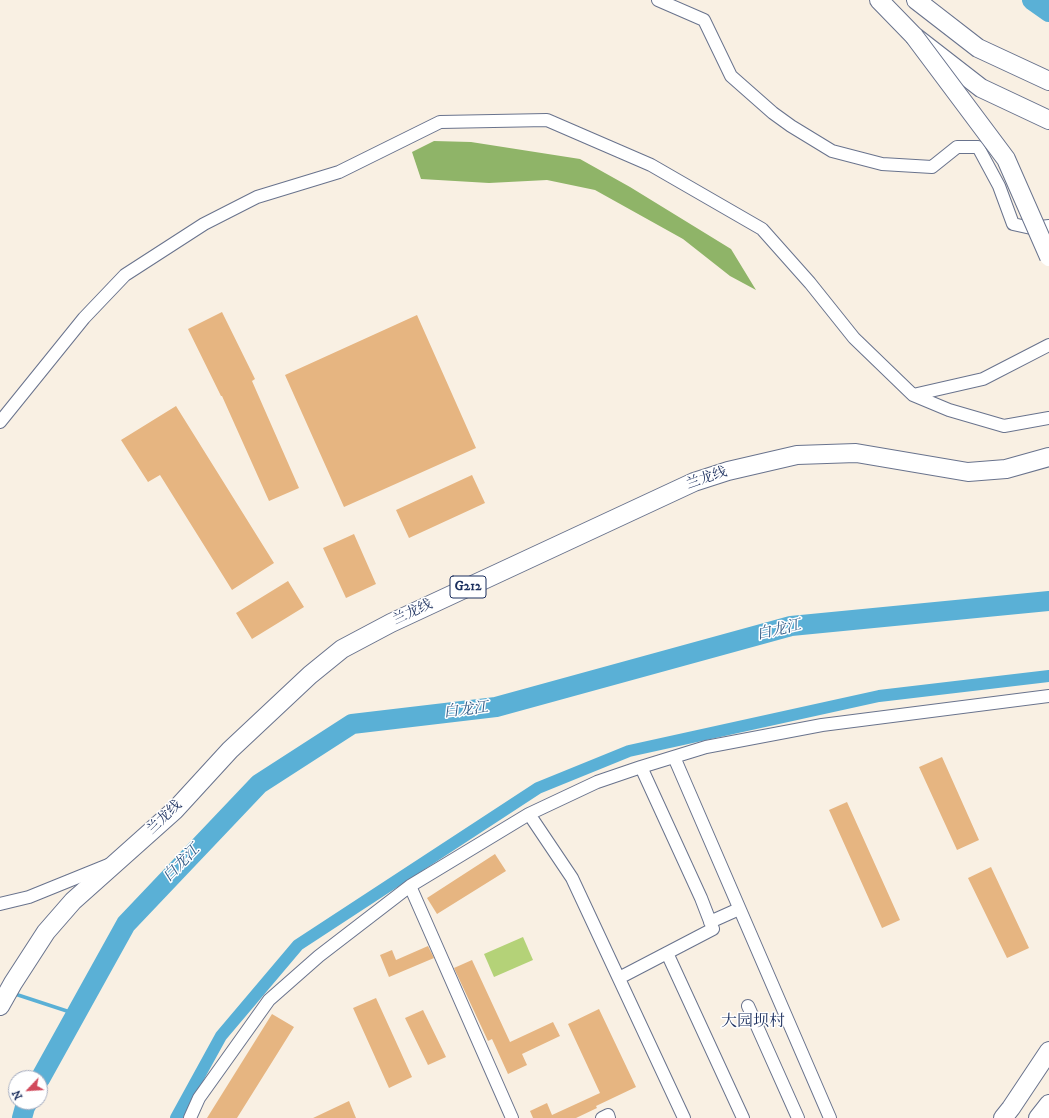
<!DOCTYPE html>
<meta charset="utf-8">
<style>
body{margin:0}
#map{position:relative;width:1049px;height:1118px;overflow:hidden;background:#f9f0e3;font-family:"IM FELL DW Pica",serif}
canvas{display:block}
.north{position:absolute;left:8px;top:1070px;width:40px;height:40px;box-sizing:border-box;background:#fff;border:1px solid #a4acbf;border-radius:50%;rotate:245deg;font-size:11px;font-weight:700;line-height:16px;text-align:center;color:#1b2f5e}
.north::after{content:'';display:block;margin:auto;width:14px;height:18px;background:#d1495b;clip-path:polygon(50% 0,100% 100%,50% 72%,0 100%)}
</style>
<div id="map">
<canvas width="1049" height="1118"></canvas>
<div class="north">N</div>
</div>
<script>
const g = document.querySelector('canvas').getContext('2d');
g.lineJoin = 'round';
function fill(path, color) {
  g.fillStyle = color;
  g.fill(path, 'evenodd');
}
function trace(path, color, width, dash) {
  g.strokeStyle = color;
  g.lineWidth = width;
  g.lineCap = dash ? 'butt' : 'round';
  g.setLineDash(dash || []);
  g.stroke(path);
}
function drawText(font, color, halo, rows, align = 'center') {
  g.font = font + ' "IM FELL DW Pica","Noto Serif SC",serif';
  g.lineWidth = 3;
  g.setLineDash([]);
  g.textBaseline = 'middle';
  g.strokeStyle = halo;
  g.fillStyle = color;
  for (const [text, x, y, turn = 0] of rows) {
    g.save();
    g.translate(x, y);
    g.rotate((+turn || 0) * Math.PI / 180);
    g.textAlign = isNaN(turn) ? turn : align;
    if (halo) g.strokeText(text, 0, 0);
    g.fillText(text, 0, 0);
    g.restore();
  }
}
fill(new Path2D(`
 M523 937 533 960 494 977 484 954Z`), '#b4d278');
fill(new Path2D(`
 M434 141 471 142 580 159 630 187 731 249 756 290 730 276 683 239 595 190 547 180 489 183 421 179 412 152Z`), '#8fb468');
trace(new Path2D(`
 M12 993 76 1014`), '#5ab0d6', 3.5);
trace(new Path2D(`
 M176 1118 221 1036 298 945 538 788 629 751 879 696 1049 676`), '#5ab0d6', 12);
trace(new Path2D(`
 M1032 0 1049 12
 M40 1079 126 924 259 784 352 724 496 707 791 626 1049 601
 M22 1118 25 1107 28 1102`), '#5ab0d6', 20);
fill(new Path2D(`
 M222 312 255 379 252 381 299 488 269 501 222 396H221L188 329Z
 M417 315 476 448 344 507 285 375Z
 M176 406 274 563 232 590 160 475 148 482 121 440Z
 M472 475 485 503 409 538 396 510Z
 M354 534 376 584 346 598 323 548Z
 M288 581 304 607 252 639 236 613Z
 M942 757 979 840 957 850 919 767Z
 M847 802 900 920 882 928 829 810Z
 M495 854 506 871 437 914 427 898Z
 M991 867 1029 948 1007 958 968 878Z
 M428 946 434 958 389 977 380 955 392 950 396 960Z
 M472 960 510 1042 553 1022 560 1036 522 1054 527 1065 508 1074 492 1039 488 1041 454 968Z
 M376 998 412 1077 389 1088 353 1008Z
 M599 1009 636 1087 596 1106 597 1108 576 1118H533L530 1111 547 1103 552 1115 600 1093 568 1024Z
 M423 1010 446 1057 428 1065 405 1018Z
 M272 1014 294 1027 237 1118H207Z
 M349 1101 356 1118H313Z`), '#e6b581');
const minor = new Path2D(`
 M658 0 704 20 731 76 773 113 791 126 832 151 882 164 932 167 957 147H978L999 186 1013 224 1031 228 1049 226
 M913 395 983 379 1049 345
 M0 422 84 318 125 275 204 224 257 197 339 172 440 122 547 120 651 165 762 229 810 283 854 338 913 395 949 410 1004 426 1049 418
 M674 757 830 1118
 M529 814 572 878 684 1118
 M410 886 512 1118
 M0 904 29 897 108 865
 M710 922 739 909
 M667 953 743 1118
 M619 978 713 929 701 898 641 767
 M748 1006 798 1118
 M190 1118 199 1098 269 1000 319 956 410 886 529 814 597 782 641 767 706 747 822 725 1049 696
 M602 1118 608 1115 609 1118`);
const highway = new Path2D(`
 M879 0 914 36 981 88 1049 120
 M916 0 978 48 1049 81
 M0 1006 13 983 46 932 73 901 175 810 230 750 310 675 342 649 391 623 694 482 728 471 797 455 856 453 968 472 1006 469 1049 457
 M1003 1118 1011 1108 1049 1051
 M1038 1118 1049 1104`);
trace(minor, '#69738d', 14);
trace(highway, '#69738d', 20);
trace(minor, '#fff', 12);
trace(highway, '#fff', 18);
const highwayBridge = new Path2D(`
 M914 36 1006 159 1049 257`);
trace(highwayBridge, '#69738d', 20, []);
trace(highwayBridge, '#fff', 18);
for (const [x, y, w] of [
 [468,587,36]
]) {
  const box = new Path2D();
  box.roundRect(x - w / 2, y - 11, w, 22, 3);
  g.fillStyle = '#fff';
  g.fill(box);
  trace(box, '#1b2f5e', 1);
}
drawText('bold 13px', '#1b2f5e', null, [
 ["G212",468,587]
]);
drawText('14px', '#1b2f5e', '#fff', [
 ["兰龙线",707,479,-19],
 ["兰龙线",413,613,-25],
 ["兰龙线",165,818,-44]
]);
drawText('italic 15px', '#315c88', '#fff', [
 ["白龙江",779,631,-13],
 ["白龙江",466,711,-7],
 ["白龙江",182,864,-46]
]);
drawText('16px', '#1b2f5e', '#fff', [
 ["大园坝村",753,1023]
]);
</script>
